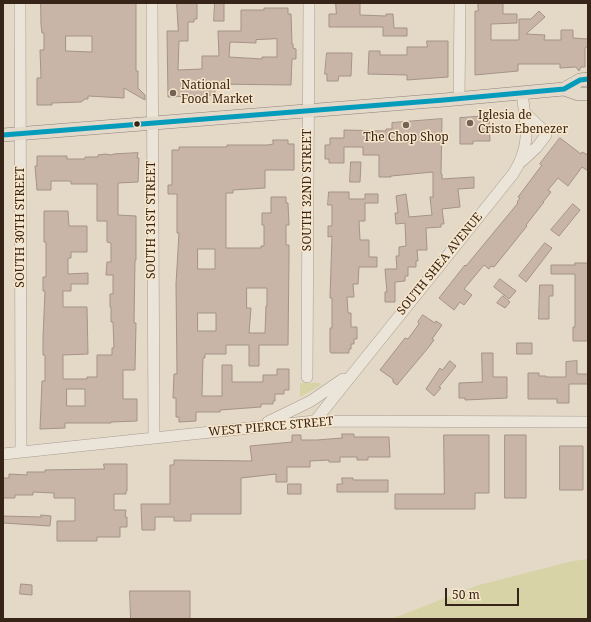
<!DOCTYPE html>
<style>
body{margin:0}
#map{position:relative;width:591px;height:622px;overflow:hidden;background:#e4d8c7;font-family:"Noto Serif",serif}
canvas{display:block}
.frame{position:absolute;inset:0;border:4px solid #362419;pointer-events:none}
.scale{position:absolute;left:445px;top:588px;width:74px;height:18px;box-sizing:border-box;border:2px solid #362419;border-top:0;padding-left:5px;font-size:12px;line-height:14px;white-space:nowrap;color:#362419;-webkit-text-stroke:3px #f8e6ca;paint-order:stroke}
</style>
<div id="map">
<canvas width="591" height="622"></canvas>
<div class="frame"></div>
<div class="scale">50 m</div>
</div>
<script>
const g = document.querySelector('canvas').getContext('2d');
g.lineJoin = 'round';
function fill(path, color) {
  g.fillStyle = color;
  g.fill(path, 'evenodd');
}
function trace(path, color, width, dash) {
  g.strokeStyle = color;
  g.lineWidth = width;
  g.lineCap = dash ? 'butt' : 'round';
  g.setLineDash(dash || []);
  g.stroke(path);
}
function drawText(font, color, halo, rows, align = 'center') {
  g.font = font + ' "Noto Serif",serif';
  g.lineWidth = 3;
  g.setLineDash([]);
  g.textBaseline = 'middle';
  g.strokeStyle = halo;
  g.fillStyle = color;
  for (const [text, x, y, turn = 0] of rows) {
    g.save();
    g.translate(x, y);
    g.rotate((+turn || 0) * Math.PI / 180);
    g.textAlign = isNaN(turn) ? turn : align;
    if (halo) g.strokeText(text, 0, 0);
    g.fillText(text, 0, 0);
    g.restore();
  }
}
fill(new Path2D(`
 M300 383H320L321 385 300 397Z
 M588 559V619H391L479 585 573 561Z`), '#d8d3a7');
const building = new Path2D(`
 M41 3H136V71H138V88L145 95V100L124 88V98L88 96V99H85L81 102 52 103V105H37V78H41L40 50H44V33H42L41 25ZM66 36H92V52L66 51Z
 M177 3H197V19H194V22H188V41H179L178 70 202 69V56H219L218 31H241V10H264V8H288V14H291L292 44H293V48L296 49V59H292L291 85 215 84V95L168 97 167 31H178ZM277 39V57H262V59L229 57 230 42 256 43V40Z
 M215 3H224V21H214Z
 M336 3H360V15L386 16V14H393L394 28H407V36H383V27H329V14H336Z
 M478 3H503V14H517V23L491 24V40H519V19H531L539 11 545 17 526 34 545 35 544 40H561V30H573V38L588 39V46L585 48V67H581L579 71 576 67 560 68V64H518V71L475 75V11H478Z
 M427 41H448V77L407 80V75L368 74 369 51H380V55H407V47H427Z
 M327 53H352L351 76H339L338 81H327V74H325Z
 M489 116 490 141H473V144H460V118Z
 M442 119 441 174H442V179L474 177V188L458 189 460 207 442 209 444 224H441V227L426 228 427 250H417L418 261H416V267H408V276H405V281L395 282V302H385V292H387L385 269H397L396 256H399V247L406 246 405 223 396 224 395 213H398L396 196 406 194 409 217 432 215 430 197H433V172L391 176V177H379V155H363V147H344V163H329V159H325V145H330V138H344V130L386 131V129H392V123Z
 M560 138 581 154 582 152 588 155V171L582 167 568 186 558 178 548 190 551 192 543 202H544L526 225 527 226 494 267 491 266 489 269 484 265 464 289 472 295 464 305 460 302 454 310 439 298 465 265 466 266 518 203 517 202 520 198 518 197 542 165 540 164Z
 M273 140H288V144H294V170H265V188L233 190V193H226V248H261V246H264V225H262V213H271V197H286V203H288L289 225H286V245H289V257L288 345H259V366H249V345H226V354H205V358H203L202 396H222V365H232V382H263V375H277V369H289V390H284V394H275V401H273V404H261V407L220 410V412H196V421L179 422V417H176V398H173L174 374H177L176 284 179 233H177V194H168V185H172V150H179V147H227V145H268L273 144ZM198 249H215V269H198ZM247 288H267V306H266L265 333H249L251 308H247ZM198 313H216V331H198Z
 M138 153 137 158H139L138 182 118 183V215L136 216V260H135L134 323H136L135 370H123V399H137V421L111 422V423H65V428L40 429 42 381H45V355H43V338L45 291H43V277H46V242H44V211H68L69 226H87V252H71V258H68V274L88 273V284H71V291H63V307H87L88 354 63 355V379H87V377H97V355H112V348H114L113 322H111V307H110V294H113V275H106L107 262H111V243L107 242V221H97V184H71V181H51V190H37L35 166H37V156H67V159H85V157H98V155L105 154 111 155 114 154ZM67 389H85V406H67Z
 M351 162H361L360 182H350Z
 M329 192H349V199H365V194H378V203H365V221H359L360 240H369V257H377V267H359L358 284H353L354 297H347L348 313H351V327H357V339H354V344H351V349H349V353H331L330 351V328H332V298H330L332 236 328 237V226H332V205H328Z
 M573 204 580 210 559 236 551 230Z
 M545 243 552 248 526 282 519 276Z
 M575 263H588V341H573V327H575V274H551V265H575Z
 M500 279 516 291 509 299 494 287Z
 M540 285H553V296H549V319H539Z
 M503 296 510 302 505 308 497 303Z
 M423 315 435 323 436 321 442 325 432 339 434 340 428 348 397 385 393 382V379L380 370 405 338 408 339 419 324 418 322Z
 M517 343H532V354H517Z
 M482 353H493V377H507V398L465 400V398H459V383L482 382Z
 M450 361 456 366 439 387 441 388 434 396 426 389 440 368 442 370Z
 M577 361V374H588V384H569V403H557V399H528V373H539V376H546V377H566V362Z
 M342 434H354V437H389L390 457H368V460H357V457H340V462H329V460L310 461V467H287V482H276V474L241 478V514H191V521H174V517H155V530H142L141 504H170V465H174V460L252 461 250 446 292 442V435H301V440H317L342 438Z
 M444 435H489V493H475V509H395V494H444Z
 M505 435H526V498H505Z
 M560 446H583V490H560Z
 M104 464H127V491H126V494H114V510H126L125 517H127V527H120V537H97V541H57V521H75V498H54V493L33 492V495H15V498H3V478H9V474L27 475V472H45V470L104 469Z
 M342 478H353V480H388V492H337V484H342Z
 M288 484H301V494H288Z
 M41 515 51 516 50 526 3 523V516L41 517Z
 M21 584 32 585V595L20 594Z
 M130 591H190V619H131Z`);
fill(building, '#c8b5a7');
trace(building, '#a39387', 1);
const minor = new Path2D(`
 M20 3 21 452
 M152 3 154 438
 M459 99 460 3
 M522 161 537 147 546 135 545 132 524 112
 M307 377 309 3
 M315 421 513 174C532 145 526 125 522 93
 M268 422 311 401 343 379
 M3 454 315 421 588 422`);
const major = new Path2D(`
 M564 89 578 94H588
 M3 135 444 100 564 89 580 80 588 79`);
trace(minor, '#a89d91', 12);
trace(major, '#8d8378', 14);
trace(minor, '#ebe4d9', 11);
trace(major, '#e3d9ca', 13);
trace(new Path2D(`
 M3 135 444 100 564 89 580 80 588 79`), '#059cbc', 5);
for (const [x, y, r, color] of [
 [173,93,4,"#736356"],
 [470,123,4,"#736356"],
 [137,124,3.5,"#362419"],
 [406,125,4,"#736356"]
]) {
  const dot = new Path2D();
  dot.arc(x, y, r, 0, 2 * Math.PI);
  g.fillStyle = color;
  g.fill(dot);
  trace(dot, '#f8e6ca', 1.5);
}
drawText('12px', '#362419', '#f8e6ca', [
 ["National",181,86],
 ["Food Market",181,100],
 ["Iglesia de",478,116],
 ["Cristo Ebenezer",478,130],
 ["The Chop Shop",406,138,"center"]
], 'left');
drawText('12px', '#362419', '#f8e6ca', [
 ["SOUTH 32ND STREET",308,190,-90],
 ["SOUTH 31ST STREET",152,220,-90],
 ["SOUTH 30TH STREET",21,227,-90],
 ["SOUTH SHEA AVENUE",440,264,-51],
 ["WEST PIERCE STREET",271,427,-5]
]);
</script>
